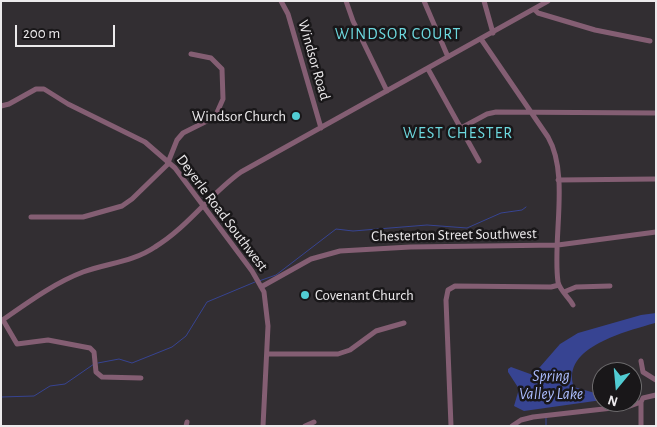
<!DOCTYPE html>
<style>
body{margin:0}
#map{position:relative;width:657px;height:427px;overflow:hidden;background:#322e32;font-family:"Alegreya Sans",sans-serif}
canvas{display:block}
.frame{position:absolute;inset:0;border:2px solid #eceaec;pointer-events:none}
.north{position:absolute;left:592px;top:362px;width:50px;height:50px;box-sizing:border-box;background:#191719;border:1px solid #6d6b6d;border-radius:50%;rotate:197deg;font-size:14px;font-weight:700;line-height:20px;text-align:center;color:#eceaec}
.north::after{content:'';display:block;margin:auto;width:18px;height:22px;background:#51ccd3;clip-path:polygon(50% 0,100% 100%,50% 72%,0 100%)}
.scale{position:absolute;left:15px;top:25px;width:100px;height:22px;box-sizing:border-box;border:2px solid #eceaec;border-top:0;padding-left:6px;font-size:15px;line-height:18px;white-space:nowrap;color:#eceaec;-webkit-text-stroke:4px #191719;paint-order:stroke}
</style>
<div id="map">
<canvas width="657" height="427"></canvas>
<div class="frame"></div>
<div class="north">N</div>
<div class="scale">200 m</div>
</div>
<script>
const g = document.querySelector('canvas').getContext('2d');
g.lineJoin = 'round';
function fill(path, color) {
  g.fillStyle = color;
  g.fill(path, 'evenodd');
}
function trace(path, color, width, dash) {
  g.strokeStyle = color;
  g.lineWidth = width;
  g.lineCap = dash ? 'butt' : 'round';
  g.setLineDash(dash || []);
  g.stroke(path);
}
function drawText(font, color, halo, rows, align = 'center') {
  g.font = font + ' "Alegreya Sans",sans-serif';
  g.lineWidth = 5;
  g.setLineDash([]);
  g.textBaseline = 'middle';
  g.strokeStyle = halo;
  g.fillStyle = color;
  for (const [text, x, y, turn = 0] of rows) {
    g.save();
    g.translate(x, y);
    g.rotate((+turn || 0) * Math.PI / 180);
    g.textAlign = isNaN(turn) ? turn : align;
    if (halo) g.strokeText(text, 0, 0);
    g.fillText(text, 0, 0);
    g.restore();
  }
}
fill(new Path2D(`
 M656 313 655 323C628 331 560 347 574 387L602 395V400L524 411 514 406 519 389 508 372V369L511 367 533 375 560 344 578 333 641 315Z`), '#374492');
trace(new Path2D(`
 M259 281 276 275 336 229 353 231 427 225 467 228 501 213 522 210 526 207
 M98 363 119 359 132 363 172 347 186 336 207 302 255 282
 M1 397 34 396 50 386 65 384 94 364
 M546 426V417`), '#374492', 1);
trace(new Path2D(`
 M281 1 288 14 321 128
 M346 1 353 21 387 91
 M424 1 448 57
 M484 1 493 33
 M534 9 538 13 595 30 650 41
 M481 39 548 137C570 175 552 239 558 282 560 291 569 297 573 305
 M428 69 479 161
 M1 106 9 104 36 89H44L68 104 145 142 175 168 252 271 264 292 268 326 263 426
 M461 128 487 114 496 112 656 113
 M558 180 656 179
 M31 217H83L122 206 132 199 167 165 177 140 183 133 215 117 223 99 222 69 211 58 191 54
 M261 287 311 259 340 251 410 247 558 245 656 232
 M564 292 576 287 610 286
 M3 320 17 344 48 340 90 348 94 352 96 372 102 377 141 378
 M1 321C27 303 54 283 83 272 108 263 133 262 155 247 188 227 210 194 241 172L548 1
 M268 354H338L350 350 376 331 404 323
 M641 361 643 372 656 380
 M641 402V426
 M186 426 187 422
 M305 426 314 422
 M451 426 446 300 448 290 455 286 551 287 559 285
 M512 426 521 420 533 417 630 406 641 402 643 398 656 395`), '#845e73', 5);
for (const [x, y, r, color] of [
 [296,116,5,"#51ccd3"],
 [305,295,5,"#51ccd3"]
]) {
  const dot = new Path2D();
  dot.arc(x, y, r, 0, 2 * Math.PI);
  g.fillStyle = color;
  g.fill(dot);
  trace(dot, '#191719', 2);
}
drawText('15px', '#eceaec', '#191719', [
 ["Windsor Road",314,60,74],
 ["Deyerle Road Southwest",222,213,53],
 ["Chesterton Street Southwest",454,235,-1]
]);
drawText('15px', '#eceaec', '#191719', [
 ["Windsor Church",286,116],
 ["Covenant Church",315,295,"left"]
], 'right');
g.letterSpacing = '1px';
drawText('16px', '#6dd9df', '#191719', [
 ["WINDSOR COURT",398,34],
 ["WEST CHESTER",458,133]
]);
g.letterSpacing = '0px';
drawText('italic 16px', '#acbdff', '#191719', [
 ["Spring",551,376],
 ["Valley Lake",551,394]
]);
</script>
